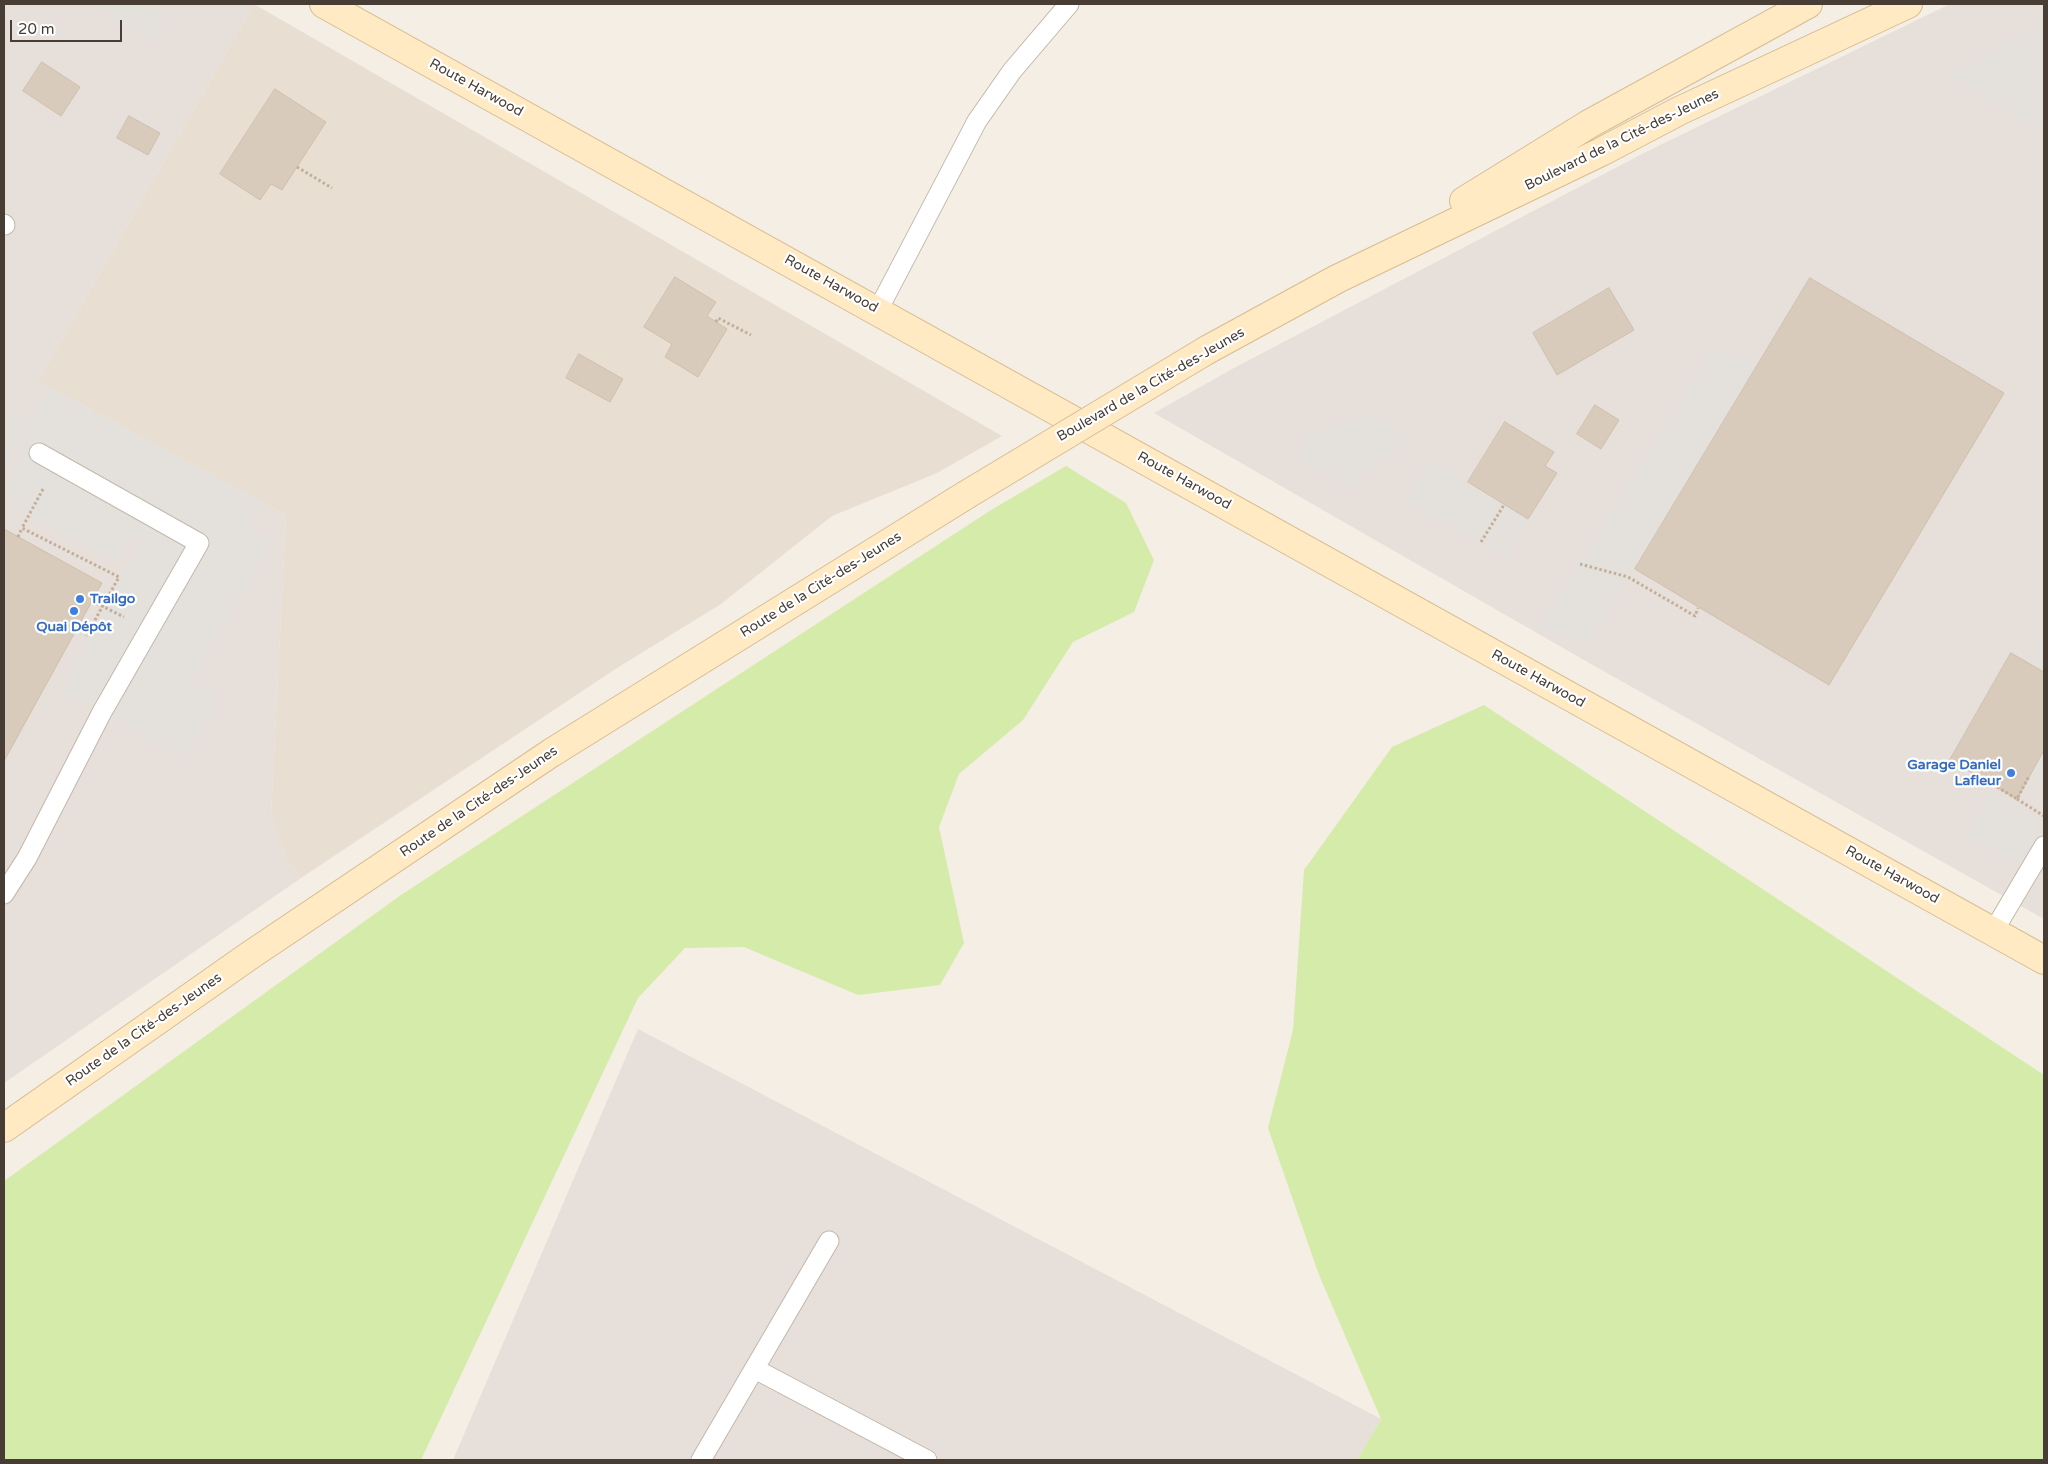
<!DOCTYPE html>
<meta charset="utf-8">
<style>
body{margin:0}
#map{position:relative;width:2048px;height:1464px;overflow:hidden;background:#f4eee5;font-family:"Varela Round",sans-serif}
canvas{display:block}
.frame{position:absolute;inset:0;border:5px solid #473d34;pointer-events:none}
.scale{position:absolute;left:10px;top:20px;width:112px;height:22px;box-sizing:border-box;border:2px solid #473d34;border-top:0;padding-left:6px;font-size:15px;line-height:18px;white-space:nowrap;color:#473d34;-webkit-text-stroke:4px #fff;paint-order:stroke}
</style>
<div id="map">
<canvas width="2048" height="1464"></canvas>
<div class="frame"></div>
<div class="scale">20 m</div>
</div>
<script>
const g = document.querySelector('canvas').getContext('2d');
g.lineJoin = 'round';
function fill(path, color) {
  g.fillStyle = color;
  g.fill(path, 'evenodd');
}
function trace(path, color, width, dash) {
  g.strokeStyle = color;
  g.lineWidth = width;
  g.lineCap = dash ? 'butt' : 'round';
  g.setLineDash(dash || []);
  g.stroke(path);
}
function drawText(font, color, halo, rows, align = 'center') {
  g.font = font + ' "Varela Round",sans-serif';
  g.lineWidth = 4.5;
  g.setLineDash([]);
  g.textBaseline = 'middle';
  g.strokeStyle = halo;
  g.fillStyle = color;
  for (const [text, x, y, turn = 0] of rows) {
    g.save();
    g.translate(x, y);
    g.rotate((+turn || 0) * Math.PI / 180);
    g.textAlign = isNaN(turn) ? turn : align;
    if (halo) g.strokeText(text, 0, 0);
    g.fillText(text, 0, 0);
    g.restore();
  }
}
fill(new Path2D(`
 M254 4 1002 436 937 473 832 516 721 604 617 668 301 878 289 863 271 815 286 515 38 381Z`), '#e8dfd2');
fill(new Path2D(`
 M4 4H254L38 381 286 515 271 815 289 863 301 878 4 1083Z
 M1950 4H2044V919L1584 660 1154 413 1234 368 1644 153Z
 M638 1029 1381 1419 1357 1460H453Z`), '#e6dfda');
fill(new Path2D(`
 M1066 466 1126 503 1154 560 1134 612 1073 642 1023 720 959 774 939 827 964 943 940 985 858 995 744 947 685 948 638 998 421 1460H4V1181L401 895 991 510Z
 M1484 705 2044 1075V1460H1357L1381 1419 1319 1275 1268 1128 1293 1030 1304 870 1392 747Z`), '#d5ebaa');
fill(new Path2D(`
 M96 4H151L169 13 152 39Z
 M2044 23V132L1951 75Z
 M1712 351 1761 360 1590 641 1538 631Z
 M51 388 260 501 245 526 272 541 191 681 219 699 185 758 62 690 143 540 131 534 115 561 4 501V485L26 447 17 442 4 468V407L30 421Z
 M1371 415 1410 438 1401 448 1359 476 1352 487 1297 458 1311 434Z
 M1429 460 1528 519 1508 556 1405 501Z
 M2044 635V672L2028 663Z
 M2044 750V784L2029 776Z
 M1991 790 2044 822V878L1968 837Z`), '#e4e1dd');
const building = new Path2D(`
 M42 62 80 87 61 116 23 91Z
 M275 89 326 122 282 190 271 184 260 200 220 174Z
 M129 116 160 133 148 155 117 138Z
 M675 277 716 302 707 316 727 329 698 377 665 357 672 344 644 327Z
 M1810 278 2004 393 1829 685 1635 569Z
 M1609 288 1634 330 1557 375 1533 333Z
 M579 354 623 379 610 402 566 378Z
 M1595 405 1619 420 1601 449 1577 434Z
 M1505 422 1554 452 1545 466 1557 473 1528 519 1468 482Z
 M4 529 102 583 4 761Z
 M2011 653 2044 672V750L2017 799 1950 760Z`);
fill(building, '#d9cbbc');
trace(building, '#d1bfac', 1);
const service = new Path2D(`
 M4 224 5 225
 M878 310 977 121 1012 71 1069 4
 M4 894 27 858 102 712 199 543 39 453
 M1993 932 2044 846
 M755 1369 927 1460
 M701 1460 829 1241`);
const secondary = new Path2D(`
 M324 4 2044 960
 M1464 201 1589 124 1808 4
 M1207 350 1337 279 1601 152 1679 111 1908 4
 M4 1128 249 956 551 753 966 495`);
trace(service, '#c3b7aa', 21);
trace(secondary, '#d7bd91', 30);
trace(new Path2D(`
 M297 167 332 188
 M716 322 718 318 751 335
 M43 489 22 528 119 577 86 636
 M18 537 22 528
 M1481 542 1504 505
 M1580 564 1628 577 1695 616 1698 608
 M92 601 124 617
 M1997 787 2017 799 2029 776
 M2017 799 2044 816`), '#c3ae97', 3, [2.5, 2.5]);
trace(service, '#fff', 19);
trace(secondary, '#ffeac4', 28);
const secondaryBridge = new Path2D(`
 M966 495 1207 350`);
trace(secondaryBridge, '#d7bd91', 30, []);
trace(secondaryBridge, '#ffeac4', 28);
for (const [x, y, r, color] of [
 [80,599,5,"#3f7fe0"],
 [74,611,5,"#3f7fe0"],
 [2011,773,5,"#3f7fe0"]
]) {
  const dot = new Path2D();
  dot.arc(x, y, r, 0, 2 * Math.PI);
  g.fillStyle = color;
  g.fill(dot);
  trace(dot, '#fff', 2);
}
drawText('14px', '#473d34', '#fff', [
 ["Route Harwood",476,88,29],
 ["Boulevard de la Cité-des-Jeunes",1622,140,-26],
 ["Route Harwood",831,284,29],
 ["Boulevard de la Cité-des-Jeunes",1151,385,-30],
 ["Route Harwood",1184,481,29],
 ["Route de la Cité-des-Jeunes",821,585,-32],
 ["Route Harwood",1538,679,29],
 ["Route de la Cité-des-Jeunes",479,802,-34],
 ["Route Harwood",1892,875,29],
 ["Route de la Cité-des-Jeunes",144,1030,-35]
]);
drawText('bold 14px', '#366cbe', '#fff', [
 ["Trailgo",90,599],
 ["Quai Dépôt",74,627,"center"],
 ["Garage Daniel",2001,765,"right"],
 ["Lafleur",2001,781,"right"]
], 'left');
</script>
